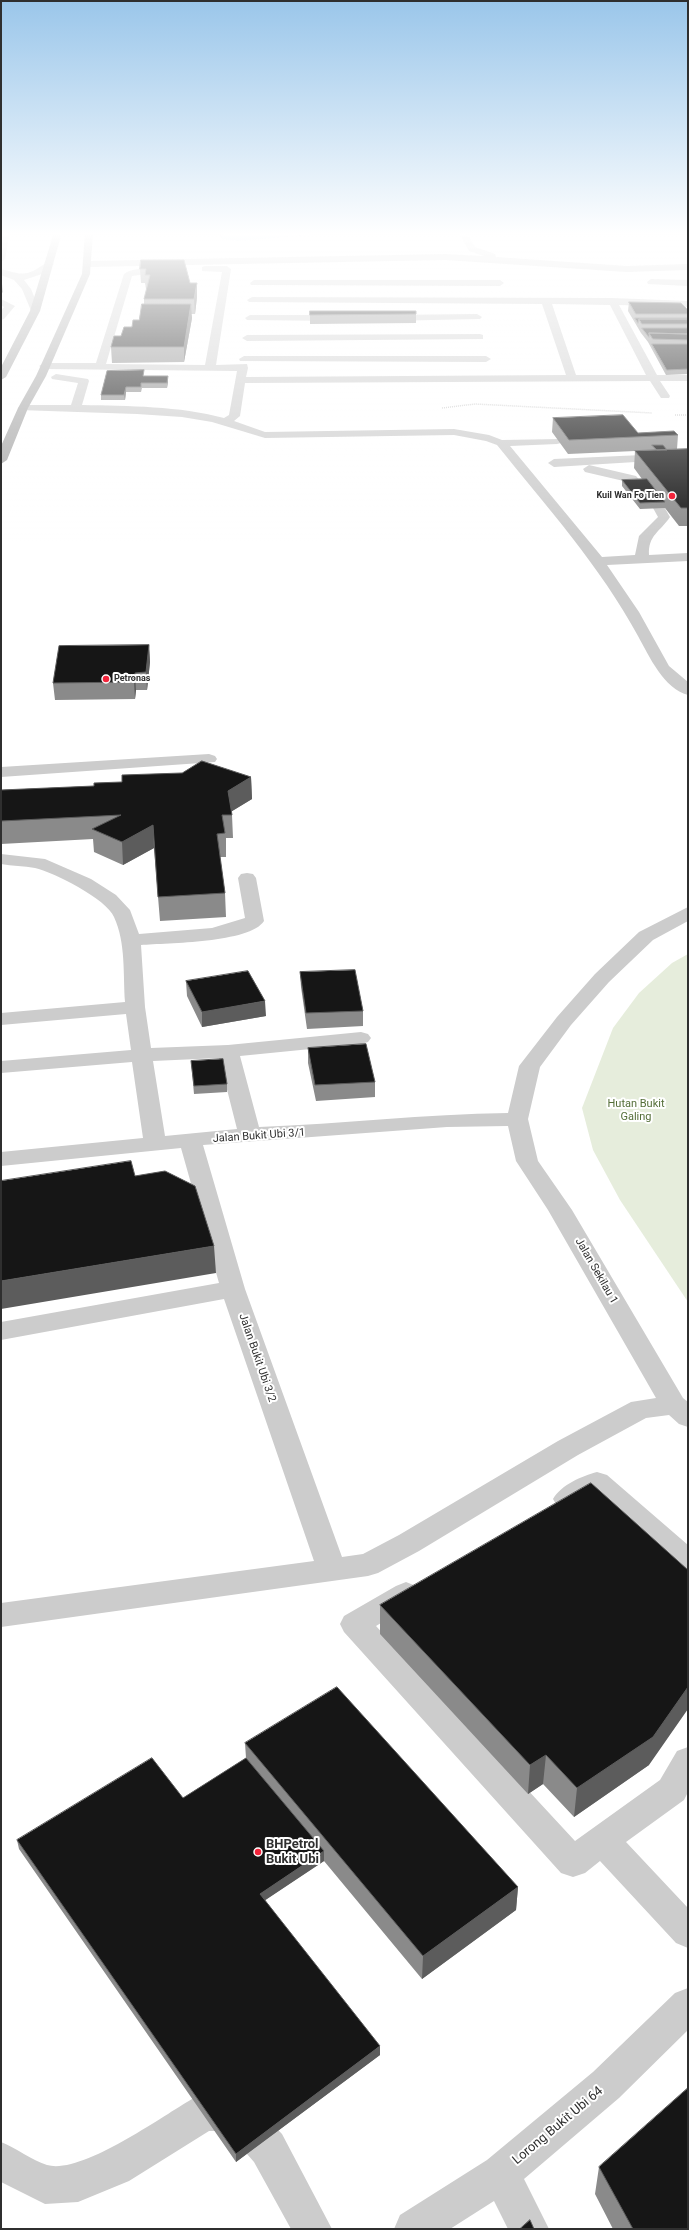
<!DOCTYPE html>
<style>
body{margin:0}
#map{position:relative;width:689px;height:2230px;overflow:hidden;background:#fff;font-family:Roboto,sans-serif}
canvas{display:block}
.frame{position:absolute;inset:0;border:2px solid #2f2f2f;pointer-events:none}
</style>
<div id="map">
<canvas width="689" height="2230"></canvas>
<div class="frame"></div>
</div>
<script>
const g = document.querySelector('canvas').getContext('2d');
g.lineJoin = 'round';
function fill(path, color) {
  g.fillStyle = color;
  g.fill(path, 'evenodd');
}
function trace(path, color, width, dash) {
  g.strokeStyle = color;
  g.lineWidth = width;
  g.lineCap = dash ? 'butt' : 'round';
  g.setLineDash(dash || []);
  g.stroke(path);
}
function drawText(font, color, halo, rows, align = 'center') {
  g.font = font + ' Roboto,sans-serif';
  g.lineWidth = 4;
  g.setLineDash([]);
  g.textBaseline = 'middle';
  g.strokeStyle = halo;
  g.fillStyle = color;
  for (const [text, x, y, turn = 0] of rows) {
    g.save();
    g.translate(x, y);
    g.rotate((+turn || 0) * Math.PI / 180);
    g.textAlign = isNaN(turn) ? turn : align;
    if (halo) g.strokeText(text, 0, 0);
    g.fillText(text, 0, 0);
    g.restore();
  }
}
fill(new Path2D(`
 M688 954V1302L620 1200 593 1150 582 1108 613 1028 639 993 672 963Z`), '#e6eddc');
fill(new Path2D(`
 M232 232H331L332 233 238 241 223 239 220 235Z`), '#c6e0ee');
trace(new Path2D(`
 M442 408 475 404 652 413
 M675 415H688`), '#ccc', 1.5, [1, 1]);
fill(new Path2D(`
 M2 232H10L5 259 1 262Z
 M458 232H466L475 247 495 254 496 257 627 266 688 264V270L627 272 445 260 87 267 83 264 87 261 445 254 484 256 469 251Z
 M47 262 54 264 42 274 24 280 31 289 40 311 35 314 32 313 22 289 14 280 1 275V269C23 275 27 277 47 262Z
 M205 266H227L231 269 216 365 247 364 248 368 246 377 566 375 542 304 249 302 247 300 252 297 612 298 688 301V307L619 305 657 375H688V381H660L670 396 669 398H661L650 381 245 383 240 416 234 421 265 432 454 429 489 435 502 440 561 439 563 441 561 443 557 444 510 446 602 557 635 555 639 536 658 517 653 508 655 505H663L670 517C660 532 648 535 649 555L688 553V561L607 565 639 612 669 666 688 682V695C664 689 649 656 638 636 600 566 547 507 497 445L486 441 454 435 265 438 212 422 182 417 137 414 19 410 18 408 23 405H71L78 383 52 379 51 377 56 374 88 379 89 381 82 405C129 406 179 406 224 418L229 415 237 371 44 369 39 366 44 363H96L124 274C129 269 150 266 155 271L154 273 132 276 106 364 205 365 222 272 202 271V267ZM552 304 610 305 646 375H576Z
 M651 279 688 280V286L648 284 647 282Z
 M254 280H500L504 283 500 286 251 285 250 283Z
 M1 299 15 306 4 319 1 320V311L4 307 1 305Z
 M477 314 482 317 480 319 386 321 381 318 386 315Z
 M250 315H340L345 318 340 321 247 320 245 318Z
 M480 334 483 335V339L247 341 242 338 247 335Z
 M244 356H486L491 359 486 362 240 361 239 359Z
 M664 454 670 458 668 460 554 467 548 463 554 459Z
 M589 465 636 476 644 485 638 489 628 482 585 472 583 469Z
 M209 754 215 756 217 759 215 762 1 777V767Z
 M1 854 45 859 91 879 116 895 130 910 139 934 212 928 245 918 238 878 241 874 247 873 253 874 256 878 264 921C250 943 167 943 141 945L145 1007 151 1048 228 1045 361 1032 368 1034 371 1038 368 1042 361 1044 240 1056 259 1127C342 1124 425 1114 508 1113L519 1066 557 1017 595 974 639 932 688 907V921L653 940 609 982 571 1025 540 1067 528 1119 538 1161 572 1210 683 1398 688 1402V1427L679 1424 669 1415 646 1418 578 1455 419 1551 378 1573 368 1576 1 1627V1603L314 1561 224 1299 1 1340V1322L219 1283 181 1148 1 1166V1152L143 1138 132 1062 1 1073V1061L131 1050 126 1014 1 1025V1013L125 1002C123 974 126 943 114 917 107 899 53 872 35 868 24 866 12 866 1 864ZM219 1058 237 1129 165 1136 153 1061ZM508 1126 516 1161 548 1210 656 1398 631 1402 558 1441 399 1535 363 1554 342 1557 245 1289 203 1145 447 1127Z
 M597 1472 607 1475 688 1545V1573L678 1570 595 1496 567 1509 557 1506 553 1499C561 1485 582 1476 597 1472Z
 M406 1582 416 1586 421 1594 416 1602 376 1626 575 1841 660 1780 677 1751 688 1747V1792L684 1800 626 1842 688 1908V1948L676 1943 600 1861 585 1873 573 1877 561 1873 344 1632 340 1624 344 1616 396 1586Z
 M688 1988V2030L619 2098 524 2179 549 2229H508L494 2201 450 2229H394L400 2215 487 2160 593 2072 675 1993Z
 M205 2093H235L248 2099 282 2134 332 2229H291L254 2162 227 2131H209L129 2181 78 2202 45 2204 1 2182V2142C16 2148 33 2161 47 2165 81 2175 161 2117 192 2099Z`), '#ccc');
fill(new Path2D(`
 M54 232H62L40 311 6 377 1 380V367L30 311Z
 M85 232H93L90 274 46 376 28 408 7 460 1 464V446L18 408 36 376 82 274Z`), '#a7a7a7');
fill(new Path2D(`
 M184 260 190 283H197V297L195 314H191L192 318 184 362 112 363 111 347 121 336 139 320 144 304V299L147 289H146L145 283H141L140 269Z
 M629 302 688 310V374L666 375 648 342 641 333 628 311Z
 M310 311H416V323L310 324Z
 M144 376 168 381 167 388H142L141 392H126L125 400H101V395Z
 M553 418 638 433 678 435 677 449H688V526H679L665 508 640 509 622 486V480L642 479 634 468 635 451 568 454 552 432Z
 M149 645 150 662 147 690H136L135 699 55 700 53 683Z
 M251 777 252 799 232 811V815L233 838H226V857H220L225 893 226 917 160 921 154 848 123 865 94 852 93 839 1 844V790L94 786 122 782Z
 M300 972 363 1011V1026L307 1029 301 987Z
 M186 981 266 1016 202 1027 187 996Z
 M308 1048 375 1082V1097L316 1101 308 1063Z
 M191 1061 227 1084V1092L194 1094Z
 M380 1605 649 1765 574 1817 543 1784 528 1794 380 1634Z
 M245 1743 518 1887 516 1910 422 1979 324 1861 265 1900 380 2055 236 2162 19 1849 17 1840 183 1798 246 1758Z
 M599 2167 688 2229H613L595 2194Z`), '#8a8a8a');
fill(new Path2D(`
 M154 232H172L155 234Z
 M197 283V297L195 314 194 299Z
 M1 284H2L3 292 1 294Z
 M191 304 192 318 184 362V347Z
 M168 376V381L167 388V383Z
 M126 387V392L125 400 124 395Z
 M149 645 150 662 147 690 146 672Z
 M135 673 136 690 135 699 134 682Z
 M251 777 252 799 229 813 228 791Z
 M153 825 154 848 123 865 122 842Z
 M265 1001 266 1016 202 1027V1012Z
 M214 1246 216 1273 1 1309V1281Z
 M688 1687V1709L649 1765 574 1817 577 1788Z
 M546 1755 543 1784 528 1794 530 1765Z
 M324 1851V1861L261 1903 260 1894Z
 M518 1887 516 1910 422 1979 423 1956Z
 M380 2046V2055L236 2162V2154Z`), '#5c5c5c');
const building = new Path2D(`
 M141 260H184L190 283H197L194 299H144L150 275H145L146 269H140Z
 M629 302 681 303 688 310V314H636Z
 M142 304H191L184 347H111L114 336H121L124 327H132L133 320H139Z
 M310 311H416V314L310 315Z
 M635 318H688V319H639L638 323Z
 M639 319H688V324H642Z
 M642 328H688V334L649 333V337Z
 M649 333 688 334V340L653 339Z
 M652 344H688V369L667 370Z
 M144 370 143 376H168L167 383H141V387H126L124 395H101L107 371Z
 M623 415 638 433 674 431 678 435 569 440 553 418Z
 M652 445H663L667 450H657Z
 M688 449V508H681L635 451Z
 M647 479 665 502 640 503 622 480Z
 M149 645 146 672 135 673 134 682 53 683 59 646Z
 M202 761 251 777 228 791 232 815H222L225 833 217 834 225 893 158 897 153 825 122 842 92 829 121 815 1 821V790L94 786V783L122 782V775L182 773Z
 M355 970 363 1011 306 1013 300 972Z
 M248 971 265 1001 202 1012 186 981Z
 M366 1044 375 1082 315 1085 308 1048Z
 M223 1059 227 1084 194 1086 191 1061Z
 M131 1161 135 1176 165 1171 195 1186 214 1246 1 1281V1181Z
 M591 1483 688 1570V1687L653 1737 577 1788 546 1755 530 1765 380 1605Z
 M337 1687 518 1887 423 1956 245 1743Z
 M152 1758 183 1798 246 1758 324 1851 260 1894 380 2046 236 2154 17 1840Z
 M688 2088V2229H633L599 2167Z
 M530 2220 534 2229H520Z`);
fill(building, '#161616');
trace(building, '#5c5c5c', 1);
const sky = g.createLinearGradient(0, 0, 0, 544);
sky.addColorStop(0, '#9ac6ea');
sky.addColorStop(0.43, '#fff');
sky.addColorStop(1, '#ffffff00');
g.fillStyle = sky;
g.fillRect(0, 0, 689, 544);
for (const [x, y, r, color] of [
 [672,496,4,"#f3243b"],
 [106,679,4,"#f3243b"],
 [258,1852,4,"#f3243b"]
]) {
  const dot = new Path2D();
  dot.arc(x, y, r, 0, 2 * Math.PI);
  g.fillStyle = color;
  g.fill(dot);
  trace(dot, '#fff', 1.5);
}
drawText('bold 9px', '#2f2f2f', '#fff', [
 ["Kuil Wan Fo Tien",664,496],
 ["Petronas",114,679,"left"]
], 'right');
drawText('11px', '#546e38', '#fff', [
 ["Hutan Bukit",636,1104],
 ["Galing",636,1117]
]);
drawText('11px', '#2f2f2f', '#fff', [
 ["Jalan Bukit Ubi 3/1",259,1136,-4],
 ["Jalan Sekilau 1",596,1271,60],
 ["Jalan Bukit Ubi 3/2",257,1358,71]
]);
drawText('bold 13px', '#2f2f2f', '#fff', [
 ["BHPetrol",266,1845],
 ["Bukit Ubi",266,1860]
], 'left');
drawText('13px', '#2f2f2f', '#fff', [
 ["Lorong Bukit Ubi 64",558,2126,-40]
]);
</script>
